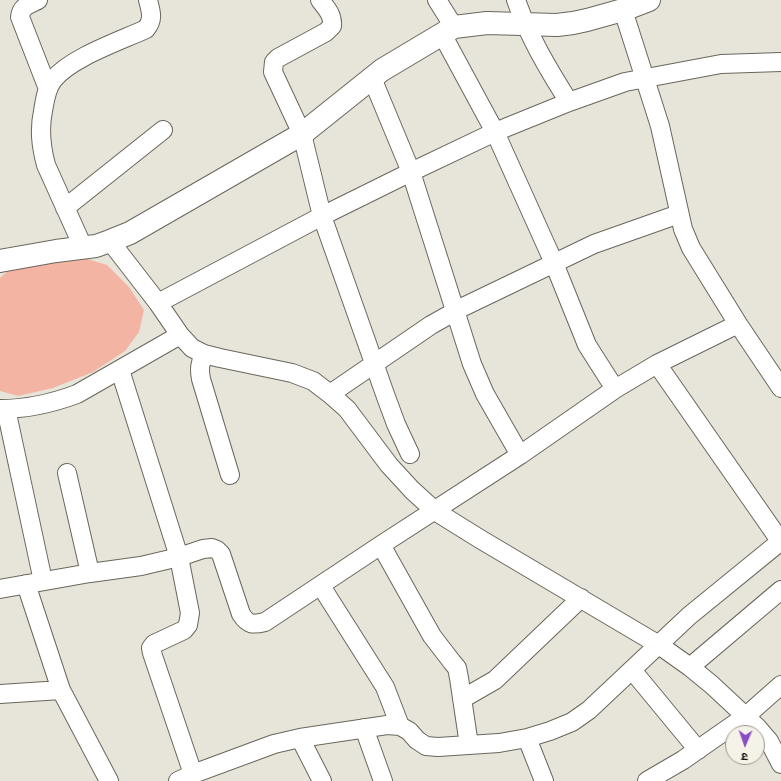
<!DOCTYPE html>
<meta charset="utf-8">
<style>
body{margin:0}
#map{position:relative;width:781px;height:781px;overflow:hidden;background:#e7e5da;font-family:"Sofia Sans Condensed","Noto Sans Devanagari",sans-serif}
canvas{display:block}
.north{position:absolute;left:725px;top:725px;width:40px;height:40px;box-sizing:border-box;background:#f5f2e7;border:1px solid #98968e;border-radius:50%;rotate:182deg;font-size:11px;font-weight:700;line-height:16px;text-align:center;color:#0d0d09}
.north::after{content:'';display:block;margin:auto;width:14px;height:18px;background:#894ec4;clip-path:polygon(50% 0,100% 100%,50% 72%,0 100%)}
</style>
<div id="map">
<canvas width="781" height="781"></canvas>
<div class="north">उ</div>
</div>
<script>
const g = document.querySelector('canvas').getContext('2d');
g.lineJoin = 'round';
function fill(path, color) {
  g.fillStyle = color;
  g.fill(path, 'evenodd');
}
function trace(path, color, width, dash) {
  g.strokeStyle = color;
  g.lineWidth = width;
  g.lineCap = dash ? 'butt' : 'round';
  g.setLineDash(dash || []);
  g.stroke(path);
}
fill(new Path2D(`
 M75 255 107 265 129 287 144 310 139 332 125 351 93 372 53 388 18 396 0 391V278C15 261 53 259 75 255Z`), '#f4b4a3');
const street = new Path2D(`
 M38 0C30 4 21 6 20 17L48 89
 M320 0C327 9 333 15 332 26L326 32 278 58 274 62 273 72 302 134 322 216 386 397 396 424 410 454
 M437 0 454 27
 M516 0C529 37 548 69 569 102
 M623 10 660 126 683 229 691 248 738 324 781 388
 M442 34 495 132 554 263 587 345 615 389
 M372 78 411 172 472 364 485 394 520 455
 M65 208 163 130
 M110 241 158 303 180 335 192 348 204 354 220 358 292 373 313 381 330 394 347 409 389 465 412 490 435 511 480 539 659 645 690 667 712 685 757 727 769 741 781 764
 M83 247 46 165C41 146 39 130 43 111 45 100 46 89 53 80 70 58 120 41 146 29 154 19 151 12 148 0
 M158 303 322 216 411 172 495 132 569 102 625 82 721 64 781 62
 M204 354C200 363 199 369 201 379L230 475
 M657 364 781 542
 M120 370 179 557 190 613 188 625 184 630 154 644 151 648 152 653 193 774
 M330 394 431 325 463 307 594 244 679 214
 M0 409C26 409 53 403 77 394L180 335
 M6 409 43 581
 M67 473 90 573
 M381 545 432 636 452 662 457 668 459 678 469 745
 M26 584 61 690 109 781
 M321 586 385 687 400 726
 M0 589 90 573 141 566 179 557 203 549 212 548 217 550 221 554 241 614C248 625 253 625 265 622L381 545 520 455 615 389 657 364 738 324
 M690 667 781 590
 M632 670 698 750
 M0 694 61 690
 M462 699 495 680 581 598
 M364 728 383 781
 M300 738 322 781
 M527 738 544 781
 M178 781 193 774 274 744 300 738 387 725 400 726 409 731 417 740 426 746 438 747 499 743 527 738 550 731 572 722 589 710 689 616 781 541
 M647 781 683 760 746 716 781 685`);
const secondary = new Path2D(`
 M0 261 56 251 96 246 110 241 130 233 302 134 382 70 454 27 487 23 557 25 573 23 587 20 623 10 649 0`);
trace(street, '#69675c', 20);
trace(secondary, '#69675c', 24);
trace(street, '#fff', 18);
trace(secondary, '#fff', 22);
</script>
